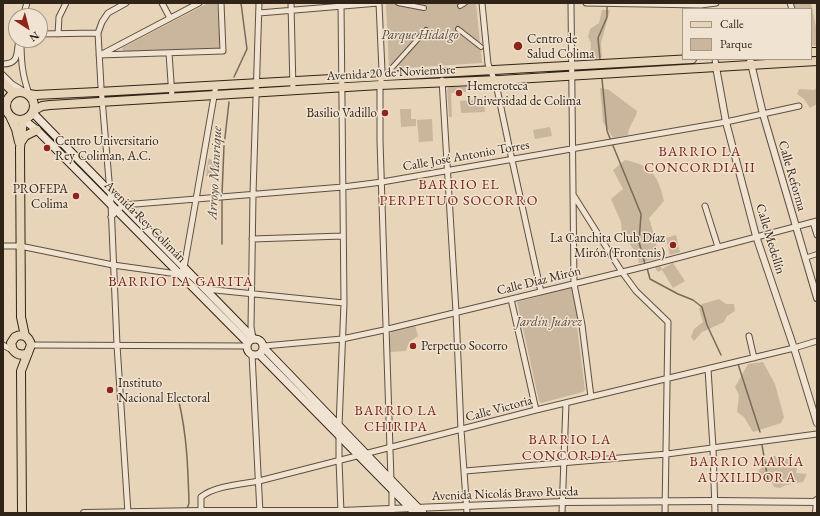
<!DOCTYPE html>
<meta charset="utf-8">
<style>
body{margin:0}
#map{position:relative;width:820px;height:516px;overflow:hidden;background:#e8d4b8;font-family:"EB Garamond",serif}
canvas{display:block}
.frame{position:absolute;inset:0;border:4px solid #302419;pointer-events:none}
.legend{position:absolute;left:682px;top:8px;width:130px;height:52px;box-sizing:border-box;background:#f0e3d1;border:1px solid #a39787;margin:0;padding:5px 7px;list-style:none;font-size:12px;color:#302419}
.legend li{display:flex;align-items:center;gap:8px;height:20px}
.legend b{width:20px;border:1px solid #a39787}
.north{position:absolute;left:8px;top:8px;width:40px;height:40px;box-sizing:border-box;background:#f0e3d1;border:1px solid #a39787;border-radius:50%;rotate:144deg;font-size:11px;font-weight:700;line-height:16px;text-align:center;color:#302419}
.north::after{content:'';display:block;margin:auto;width:14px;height:18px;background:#8f2418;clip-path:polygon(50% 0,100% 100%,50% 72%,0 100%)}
</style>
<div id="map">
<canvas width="820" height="516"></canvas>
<div class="frame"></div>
<ul class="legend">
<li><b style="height:5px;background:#e8d4b8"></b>Calle</li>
<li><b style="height:11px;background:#c9b69d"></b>Parque</li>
</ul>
<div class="north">N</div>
</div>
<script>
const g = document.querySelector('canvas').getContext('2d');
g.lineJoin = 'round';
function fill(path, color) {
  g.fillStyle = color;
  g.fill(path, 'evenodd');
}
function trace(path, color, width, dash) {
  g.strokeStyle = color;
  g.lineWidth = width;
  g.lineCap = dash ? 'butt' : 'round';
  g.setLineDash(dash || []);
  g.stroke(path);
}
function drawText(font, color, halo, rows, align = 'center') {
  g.font = font + ' "EB Garamond",serif';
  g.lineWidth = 3;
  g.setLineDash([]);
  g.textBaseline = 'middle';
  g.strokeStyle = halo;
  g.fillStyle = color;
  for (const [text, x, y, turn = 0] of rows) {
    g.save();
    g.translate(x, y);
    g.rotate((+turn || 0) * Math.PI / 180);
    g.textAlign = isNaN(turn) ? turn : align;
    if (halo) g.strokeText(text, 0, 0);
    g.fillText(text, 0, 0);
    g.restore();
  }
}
fill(new Path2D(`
 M208 3H217L220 48 123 52 122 48Z
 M386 3H476L482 63 389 69Z
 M792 3H811L817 31V46L811 45V9H795Z
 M602 10H610L601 43 602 57 590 60 591 43 588 37 590 29 599 23Z
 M449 87H466V92L451 93 452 117H449L447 89Z
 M600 88 609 90 637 111C635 121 629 124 628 135L613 138 603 122Z
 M817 88V104L810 108 804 99 797 94 799 89 814 90Z
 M484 99 485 112 461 113 460 101Z
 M400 109H411V119H416V126L401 127Z
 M432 119 433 141 419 142 417 120Z
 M550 127 552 136 535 139 533 130Z
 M208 159 219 161 217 177 206 176Z
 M625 160C652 165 658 176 664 201L649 218 655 238 659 258 639 263 637 254 622 233 621 222 611 199 623 189 613 170Z
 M676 235 680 252 670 255 666 238Z
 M673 263 685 281 673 288 662 270 658 272 655 267 660 266 662 269Z
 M573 287 579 323 577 327 585 390 583 392 541 403 539 401 517 302Z
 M719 299 726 304H734L735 311 727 316 724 322 702 332 694 341 691 337 694 329 703 322 699 309 702 304Z
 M415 325 418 336 409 342 406 351 390 352V334L392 331Z
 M763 362 775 384 784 417 781 423 753 432 744 417 737 412 739 395 735 387 748 364Z
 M772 456H778L791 460 797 469 796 473 807 474 803 482 786 485 780 488 774 487C772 480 768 478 761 478V475L758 474 759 470 762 467V463L767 461Z`), '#c9b69d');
trace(new Path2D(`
 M600 59 598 38 607 17V7
 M234 77 247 49 241 3
 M602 79 607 131 641 214 639 242 645 264
 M222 195 224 146 229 102
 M222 198V244
 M647 268 650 279 678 294 693 300 702 307 707 325 721 355
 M738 364 760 432
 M179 402C187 436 188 469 189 503L187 509
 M762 445 768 480`), '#796a58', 1.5);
const pedestrian = new Path2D(`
 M398 3 424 8
 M460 6 465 3
 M458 29 481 47
 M390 70 426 30
 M805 258 817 254`);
const minor = new Path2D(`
 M126 3 108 13 102 22 98 33 101 87 111 204 117 345 128 513
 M162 3 170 18
 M291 3 293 90
 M379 3 382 71 380 89V141L391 480
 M482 3 488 64 496 84 512 160 541 292
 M571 3 574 284 582 325 591 397
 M586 3 701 5 716 3
 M790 3 792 9
 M259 13 379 3
 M23 16 27 3
 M40 34 98 33
 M58 34 59 17 66 3
 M21 40C21 61 22 74 29 94
 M169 53 172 97
 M102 54 199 3
 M99 55 223 51 221 3
 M715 59 716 67
 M3 64C20 64 16 52 19 40
 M3 75 12 84 25 92
 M442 80 456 312 461 430 467 513
 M574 196 622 272 636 291 668 322 665 513
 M705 206 718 247
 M111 217 123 205 343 187 382 182 726 122 799 106
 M813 222 817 235
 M252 239 343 236
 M3 246H20L113 265 192 276
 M180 274 184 268 216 85
 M205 289 344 303
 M511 299 536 410
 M749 336 754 358
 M253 338 251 327 253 194 259 3
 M3 345 12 350
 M31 345 247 346
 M264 346 342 339 384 330 643 267 817 221
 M252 354 260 513
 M708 369 713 448 715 513
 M339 426 344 303 341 3
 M339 434V460L341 513
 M465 471 667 454 817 434
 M392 488V513
 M201 511V497C214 486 242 484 259 481L536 410 794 348 817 341
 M562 513 566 403`);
const tertiary = new Path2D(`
 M750 59 763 114 817 298
 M716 67 726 122 756 236 794 348 817 423
 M84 513 201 511H341L563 502 714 501 817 502
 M816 513 817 500`);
const secondary = new Path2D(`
 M3 101H7
 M3 110 7 111
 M33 113 254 339
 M24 120 37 130 248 343
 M247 347a8 8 0 1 1 16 0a8 8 0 1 1-16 0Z
 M264 348 423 513
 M259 354 415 513`);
const primary = new Path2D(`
 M811 52H817
 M3 82 14 93
 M6 106a14 14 0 1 1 28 0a14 14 0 1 1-28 0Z
 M29 94 35 95 98 92 692 59
 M33 111 42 106 50 105 380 85 499 80 817 61
 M10 116 16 129 19 142
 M23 120 20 148 21 317 25 336
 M21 142 25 136 37 130
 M22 513 21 371 31 345C29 336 22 333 15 337L11 343 13 350C17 355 22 356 28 353`);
trace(pedestrian, '#5e5041', 6);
trace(minor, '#5e5041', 7);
trace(tertiary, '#5e5041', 8);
trace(secondary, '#302419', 9);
trace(primary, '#302419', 10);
trace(pedestrian, '#f0e3d1', 4);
trace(minor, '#f0e3d1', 5);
trace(tertiary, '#f0e3d1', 6);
trace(secondary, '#f0e3d1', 7);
trace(primary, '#e8d4b8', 8);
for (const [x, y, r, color] of [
 [518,46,5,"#8f2418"],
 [459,93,4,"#8f2418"],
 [385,113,4,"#8f2418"],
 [47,148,4,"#8f2418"],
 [76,196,4,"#8f2418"],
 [673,245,4,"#8f2418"],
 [413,346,4,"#8f2418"],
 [110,390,4,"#8f2418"]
]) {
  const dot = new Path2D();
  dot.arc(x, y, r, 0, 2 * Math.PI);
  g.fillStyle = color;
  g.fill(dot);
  trace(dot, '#f0e3d1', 1.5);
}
drawText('italic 13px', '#56483a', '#f0e3d1', [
 ["Parque Hidalgo",420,35],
 ["Jardín Juárez",549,322]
]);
drawText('13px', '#302419', '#f0e3d1', [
 ["Centro de",527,39],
 ["Salud Colima",527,54],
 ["Hemeroteca",467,86],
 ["Universidad de Colima",467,101],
 ["Basilio Vadillo",377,113,"right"],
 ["Centro Universitario",55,141],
 ["Rey Coliman, A.C.",55,156],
 ["PROFEPA",68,189,"right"],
 ["Colima",68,204,"right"],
 ["La Canchita Club Díaz",665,238,"right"],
 ["Mirón (Frontenis)",665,253,"right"],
 ["Perpetuo Socorro",421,346],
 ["Instituto",118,383],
 ["Nacional Electoral",118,398]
], 'left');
drawText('13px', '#302419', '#f0e3d1', [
 ["Avenida 20 de Noviembre",391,73,-3],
 ["Calle José Antonio Torres",466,156,-10],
 ["Calle Reforma",792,176,74],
 ["Avenida Rey Colimán",145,222,45],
 ["Calle Medellín",770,239,73],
 ["Calle Díaz Mirón",539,281,-14],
 ["Calle Victoria",499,409,-15],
 ["Avenida Nicolás Bravo Rueda",505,494,-2]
]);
g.letterSpacing = '1px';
drawText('14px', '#7a1f14', '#f0e3d1', [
 ["BARRIO LA",700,152],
 ["CONCORDIA II",700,168],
 ["BARRIO EL",459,185],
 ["PERPETUO SOCORRO",459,201],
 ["BARRIO LA GARITA",181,282],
 ["BARRIO LA",396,411],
 ["CHIRIPA",396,427],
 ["BARRIO LA",570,440],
 ["CONCORDIA",570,456],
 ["BARRIO MARÍA",747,462],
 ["AUXILIDORA",747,478]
]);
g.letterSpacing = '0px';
drawText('italic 14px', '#544738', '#f0e3d1', [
 ["Arroyo Manrique",215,173,-87]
]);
</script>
